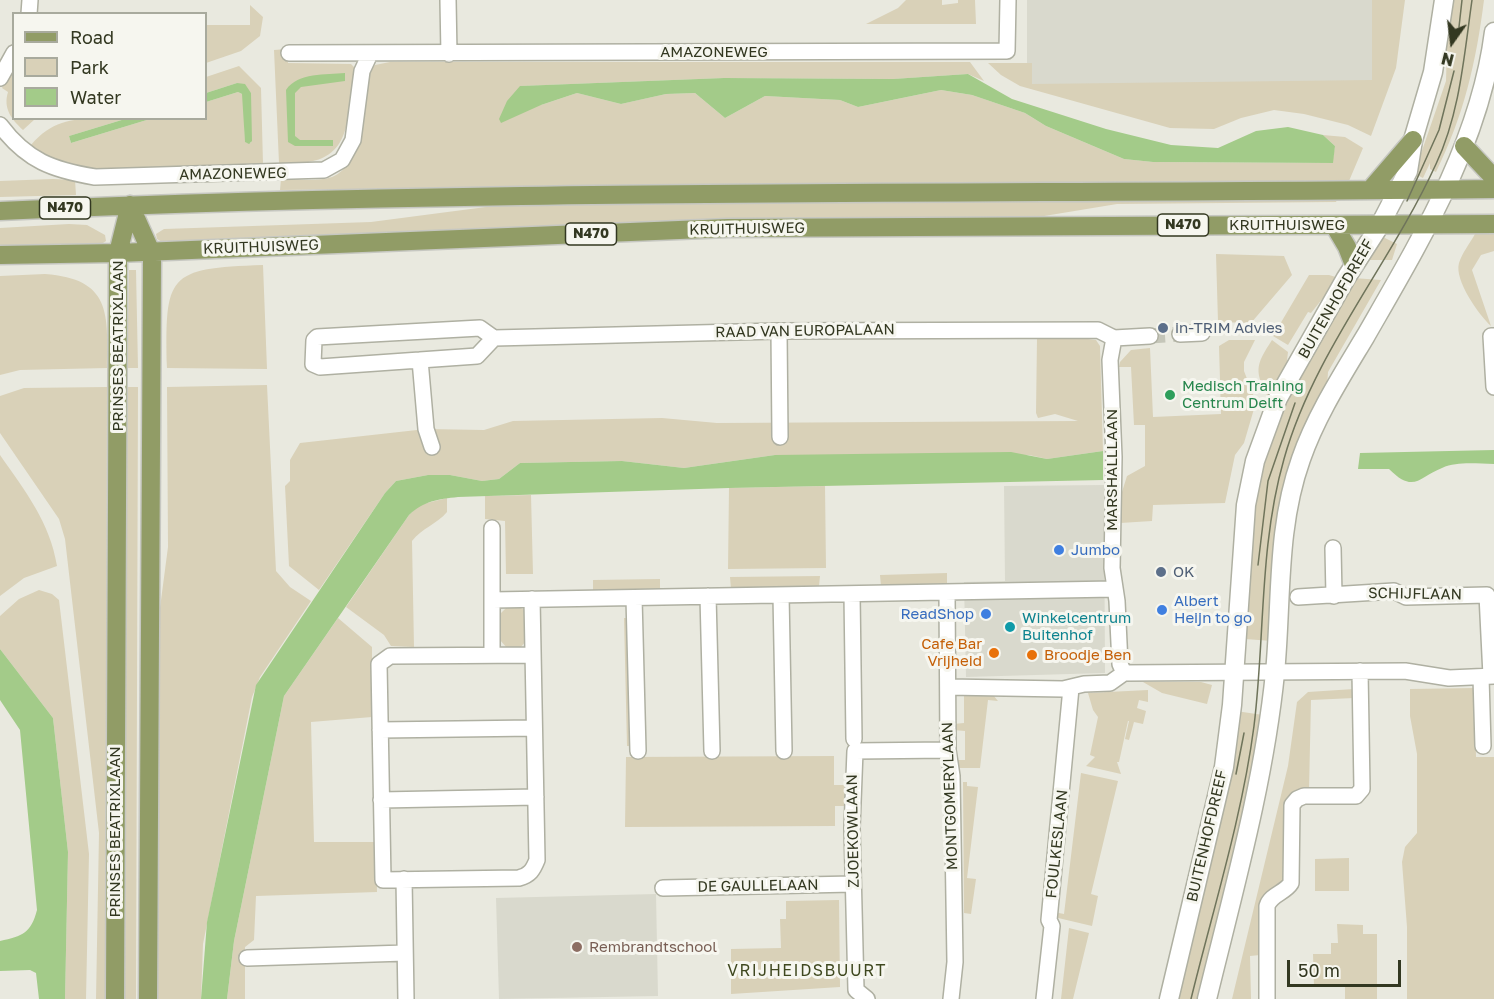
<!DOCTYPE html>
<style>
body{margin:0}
#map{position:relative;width:1494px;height:999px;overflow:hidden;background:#e9e9df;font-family:"Golos Text",sans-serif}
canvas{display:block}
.legend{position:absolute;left:12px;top:12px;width:195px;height:108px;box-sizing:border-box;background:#f6f6ef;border:2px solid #a8aa9d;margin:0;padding:8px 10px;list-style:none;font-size:18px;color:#333821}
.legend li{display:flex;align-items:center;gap:12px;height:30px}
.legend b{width:30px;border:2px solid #a8aa9d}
.north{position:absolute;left:1422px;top:12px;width:60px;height:60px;-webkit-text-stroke:4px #f6f6ef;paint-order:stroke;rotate:194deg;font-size:16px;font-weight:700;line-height:24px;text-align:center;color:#333821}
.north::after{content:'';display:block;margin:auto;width:21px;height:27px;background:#333821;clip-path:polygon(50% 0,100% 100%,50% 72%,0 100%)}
.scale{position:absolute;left:1287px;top:960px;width:114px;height:27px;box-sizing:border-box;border:3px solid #333821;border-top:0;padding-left:8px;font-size:18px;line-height:21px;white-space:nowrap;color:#333821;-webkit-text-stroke:4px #f6f6ef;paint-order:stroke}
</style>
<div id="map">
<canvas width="1494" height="999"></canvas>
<ul class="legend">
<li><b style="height:8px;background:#919c66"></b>Road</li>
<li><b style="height:16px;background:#d9d1b8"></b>Park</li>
<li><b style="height:16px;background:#a3cb89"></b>Water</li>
</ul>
<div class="north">N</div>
<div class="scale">50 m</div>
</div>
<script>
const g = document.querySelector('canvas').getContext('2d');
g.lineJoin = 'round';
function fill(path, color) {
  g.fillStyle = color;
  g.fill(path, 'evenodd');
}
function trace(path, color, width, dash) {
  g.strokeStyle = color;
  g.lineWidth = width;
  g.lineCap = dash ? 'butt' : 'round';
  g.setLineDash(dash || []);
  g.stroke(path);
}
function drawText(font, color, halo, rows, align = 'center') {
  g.font = font + ' "Golos Text",sans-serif';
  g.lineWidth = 6;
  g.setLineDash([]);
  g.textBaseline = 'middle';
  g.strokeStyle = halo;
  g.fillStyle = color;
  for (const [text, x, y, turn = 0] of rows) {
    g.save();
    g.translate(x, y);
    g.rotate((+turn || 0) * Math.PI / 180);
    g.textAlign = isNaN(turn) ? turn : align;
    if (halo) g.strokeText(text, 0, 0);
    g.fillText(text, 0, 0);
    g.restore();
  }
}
fill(new Path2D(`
 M1027 0H1377L1379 86H1027Z
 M1104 485 1105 673 966 677 964 582 1005 581 1004 486Z
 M656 894 658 996 499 999 496 898Z`), '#d9d9cd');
fill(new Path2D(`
 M906 0H942V5L958 3V0H975L976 24H866L898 8Z
 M1372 0H1405L1396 68 1371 136 1348 125 1304 114 1274 110 1241 118 1214 129 1170 128 1020 86 1001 75 988 63H1032V84L1372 80Z
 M1454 0H1484C1476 63 1464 115 1436 172L1430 169V163L1423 178 1419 176 1417 180 1416 168 1446 81 1447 45Z
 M250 5 263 17 260 36 241 51 206 63V25H250Z
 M287 49 288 63 351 64 356 69C345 127 354 168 279 163L274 50Z
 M390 62H970L984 81 968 74 893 79 724 78 521 86 541 105 577 93 621 104 666 94 695 93 725 118 765 96 840 100 858 107 941 90 972 95 1025 113 1046 126 1124 159 1153 162 1332 163 1335 146 1323 135 1345 137 1363 148 1349 181 738 184 280 190 281 179C297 179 317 182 332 177 364 165 365 99 370 70L375 65Z
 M13 66 14 118 35 119 23 130C11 119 3 108 8 92L2 88Z
 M239 66 261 88 263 164 89 169 46 156 31 145C58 113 88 119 125 119L69 136 71 143 150 119 206 118V102L238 92 244 95 245 142 251 143V93L237 83 206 93V77Z
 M53 179 75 180 76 195 0 197V181Z
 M1338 198 1336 202 1117 204 1026 219 162 242 157 239 156 234 164 229 371 222 524 202Z
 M69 224 87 225 105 235 106 241 100 245 0 250V228Z
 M1494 233V251L1481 255 1472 270 1491 326C1479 315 1454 280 1459 263 1462 253 1470 243 1475 234Z
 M1383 237 1397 244 1392 260H1365Z
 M1216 254 1284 256 1292 275 1251 323 1218 322Z
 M263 265 267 369 167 368C165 275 167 268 263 265Z
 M129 270H136L138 368H127Z
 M45 274C111 279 108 313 107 368L20 370 0 375V276Z
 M1309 275H1329L1339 278 1311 313 1308 312 1288 345 1273 336Z
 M1353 278 1381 280 1328 372 1327 387 1315 411 1272 641 1245 639 1254 497 1278 413Z
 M1037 339H1088L1096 340 1100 346 1103 451 1047 459 1029 455H775L684 468 622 461 520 463 499 479 482 481 450 475H428L396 481 385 493 319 590 289 566 285 486 290 481V460L300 443 426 429 484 430 513 421 662 418 717 423 1078 421 1055 414 1038 418 1036 413Z
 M1229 340H1255L1244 362V371L1256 402 1244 443 1235 455 1225 503 1153 505 1152 521 1120 523 1121 495 1127 476 1145 466V425H1134L1131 367H1119L1120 362 1131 350 1150 348 1153 417 1221 414 1219 346Z
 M1272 340 1288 352 1286 369 1269 399C1254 371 1255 366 1272 340Z
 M267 385 276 571 290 587 311 601 260 677 252 697 203 944 201 999H157L158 623 168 547 167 387Z
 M107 387 105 999H96L99 833 65 539 59 519 0 433V396L24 388Z
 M127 387H138L136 999H125Z
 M0 455C25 491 50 522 57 566L24 578 0 596Z
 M825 486 826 568 728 569 729 488Z
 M531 495 533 574H506L505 521 485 519V496Z
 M447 498V512C437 524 422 528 412 541L414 647 391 646 384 635 346 607 409 515 419 505Z
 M947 573V585L881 586 880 575Z
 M820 576 819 586 731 589 730 577Z
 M660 579V590L593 591V580Z
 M39 590 52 594 59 600 89 854 86 999H65L68 852 53 718 0 649V616L19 599Z
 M517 606 525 610 527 640 520 648H507L500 640V614L507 607Z
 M338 618 372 647V717L311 722 314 842H376L377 892 256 896 254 940 245 947V999H227L234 941 284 696Z
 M624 618H632L634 746H627Z
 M1143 682H1201L1212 685 1207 704 1162 693Z
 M1475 688 1476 757H1494V999H1407V927L1402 862 1405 847 1417 833V754L1410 716V689Z
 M1354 689V698L1311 700 1309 790 1294 793 1288 878 1270 892 1260 955 1250 956 1251 999H1232L1288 766 1297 702 1308 692Z
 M1148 690V702L1139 700 1137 708 1146 711 1143 724 1134 722 1129 740 1125 739 1129 721H1128L1119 762H1117L1121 774 1086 766 1095 757 1090 755 1098 717 1093 710 1088 693Z
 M993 695 998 701 988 700 980 768H953V760H965V731L953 730V724L964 723V696Z
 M1236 711 1263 715 1248 783V801L1200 999H1172Z
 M834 756V785H847L848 806H835V826L625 827 626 757Z
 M1081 773 1118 781 1091 894 1098 896 1092 926 1054 917V912L1064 914Z
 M963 782H967V786L978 787 967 878 976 879 971 914 964 913Z
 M1349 858V891H1315V859Z
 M839 900 840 987 731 994V949L781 948 780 919H786V901Z
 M1337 924 1363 925V934H1377V999H1345V986H1314L1313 954H1331V943H1338Z
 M1069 928 1089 933 1073 999H1061Z`), '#d9d1b8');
fill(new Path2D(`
 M345 73V81L301 87 295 93V136L300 140H333V146H295L288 142 286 90C298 72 326 75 345 73Z
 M968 74 1012 99 1106 129 1171 145 1218 148 1256 131 1288 127 1323 135 1335 146 1333 163 1153 162 1124 159 1046 126 1025 113 972 95 941 90 858 107 840 100 765 96 725 118 695 93 666 94 621 104 577 93 541 105 501 123 499 119 507 101 520 86 724 78 893 79Z
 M237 83 245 84 251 93 252 141 249 144 245 142 242 94 238 92 206 102V93Z
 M125 119H150L71 143 69 136Z
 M1494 450V464C1477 464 1458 461 1442 468 1419 477 1414 494 1389 469H1358L1360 453Z
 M1103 451V480L729 488 458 497C438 499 424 501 409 515L284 696 234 941 227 999H201L207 922 256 685 385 493 396 481 428 475H450L482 481 499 479 520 463 622 461 684 468 775 455 1011 452 1047 459Z
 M0 649 53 718 68 852 65 999H39L36 973 30 970 0 971V941C23 936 31 933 37 910L20 730 0 700Z`), '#a3cb89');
trace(new Path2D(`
 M1150 336 1180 334`), '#c5c6b9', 15, [15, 8]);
const minor = new Path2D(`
 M448 0 449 54
 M29 14 30 0
 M289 53 1007 51 1008 0
 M0 78 14 53
 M0 125C27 161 53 170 95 177L324 170 342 160 353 140 362 71 370 54
 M779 331 780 437
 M1180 334 1202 333
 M1494 336H1491L1494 387
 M494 338 477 356 320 367 313 364 314 340 317 337 480 328 494 338 779 331 1098 330 1114 338 1150 336
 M1114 338 1110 360 1114 457 1112 568 1117 601 1120 664 1124 673
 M420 360 426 429 432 447
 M492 528V655
 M1333 548 1334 596
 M947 592 948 750 952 776 955 962 951 999
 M852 594 854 739
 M781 595 784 751
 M708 596 712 751
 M1298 597 1394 591 1406 597 1487 595 1491 676
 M634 598 638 751
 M532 599C534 686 535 773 537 860 533 870 530 875 519 878L383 880 379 664 390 656 533 655
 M493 600 1114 589
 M1481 677 1483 746
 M948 687 1063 689 1084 684 1110 683 1124 673 1405 671 1449 678 1494 676
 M380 730 534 728
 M381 800 536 797
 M404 879 406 999
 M663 888 853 884
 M247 958 405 953
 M867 999 856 990 852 828 855 751 948 750
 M1044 999 1052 926 1049 920 1071 688
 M1267 999V906C1271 894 1285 893 1291 883L1292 805 1297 799 1304 796H1356L1362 789 1360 671`);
const tertiary = new Path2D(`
 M1169 999 1224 767 1232 705 1246 505 1255 461 1278 398 1346 278 1380 225 1408 171 1413 140 1433 72 1444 0
 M1207 999C1233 892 1264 783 1275 673 1282 600 1276 529 1301 459 1316 416 1341 377 1365 337 1420 241 1480 143 1494 32`);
const primary = new Path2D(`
 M1464 146 1494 178
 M1370 190 1413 140
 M130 205 151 252 152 261 148 999
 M0 211C498 188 996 195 1494 189
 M1334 225 1347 247 1354 265
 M0 255 118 253 728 228 1494 224
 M115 999 118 253 130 205`);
trace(minor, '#afb0a2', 18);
trace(tertiary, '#afb0a2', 21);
trace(primary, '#c6c7c1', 21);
trace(minor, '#fff', 15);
trace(tertiary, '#fff', 18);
trace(primary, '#919c66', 18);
trace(new Path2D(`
 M1459 27 1462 0
 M1407 201 1439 130 1454 71
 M1258 565 1268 481 1295 403
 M1236 774 1244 733
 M1191 999C1213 909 1242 818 1254 726 1265 638 1259 546 1284 459 1314 352 1390 265 1436 164 1460 113 1464 56 1472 0`), '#6f745b', 1.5);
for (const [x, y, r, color] of [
 [1163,328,6,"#5c6f8a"],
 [1170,395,6,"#2e9e5b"],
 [1059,550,6,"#3f7fe0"],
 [1161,572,6,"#5c6f8a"],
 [1162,610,6,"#3f7fe0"],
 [986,614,6,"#3f7fe0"],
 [1010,627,6,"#0f9aa8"],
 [994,653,6,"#e8710a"],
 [1032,655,6,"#e8710a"],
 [577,947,6,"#8d6e63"]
]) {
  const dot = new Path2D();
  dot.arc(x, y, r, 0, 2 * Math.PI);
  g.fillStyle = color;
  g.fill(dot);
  trace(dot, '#f6f6ef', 2);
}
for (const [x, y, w] of [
 [65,208,51],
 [1183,225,51],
 [591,234,51]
]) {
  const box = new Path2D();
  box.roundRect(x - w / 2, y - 11, w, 22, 4.5);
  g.fillStyle = '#f6f6ef';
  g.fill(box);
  trace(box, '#333821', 1.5);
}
drawText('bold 14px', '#333821', null, [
 ["N470",65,208],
 ["N470",1183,225],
 ["N470",591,234]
]);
drawText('15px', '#333821', '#f6f6ef', [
 ["AMAZONEWEG",714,52],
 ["AMAZONEWEG",233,174,-1],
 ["KRUITHUISWEG",1287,225],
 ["KRUITHUISWEG",747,229,-1],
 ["KRUITHUISWEG",261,247,-2],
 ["BUITENHOFDREEF",1336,299,-60],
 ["RAAD VAN EUROPALAAN",805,331,-1],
 ["PRINSES BEATRIXLAAN",118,346,-90],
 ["MARSHALLLAAN",1112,470,-90],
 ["SCHIJFLAAN",1415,594,1],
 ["MONTGOMERYLAAN",950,796,-92],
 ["ZJOEKOWLAAN",853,831,-91],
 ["PRINSES BEATRIXLAAN",115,832,-90],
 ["BUITENHOFDREEF",1207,836,-77],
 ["FOULKESLAAN",1057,844,-84],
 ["DE GAULLELAAN",758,886,-1]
]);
drawText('15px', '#4e5e75', '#f6f6ef', [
 ["in-TRIM Advies",1175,328],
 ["OK",1173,572]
], 'left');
drawText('15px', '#27864d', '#f6f6ef', [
 ["Medisch Training",1182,386],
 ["Centrum Delft",1182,403]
], 'left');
drawText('15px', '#366cbe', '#f6f6ef', [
 ["Jumbo",1071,550],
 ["Albert",1174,601],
 ["Heijn to go",1174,618],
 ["ReadShop",974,614,"right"]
], 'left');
drawText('15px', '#0d838f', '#f6f6ef', [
 ["Winkelcentrum",1022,618],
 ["Buitenhof",1022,635]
], 'left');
drawText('15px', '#c56008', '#f6f6ef', [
 ["Cafe Bar",982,644],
 ["Vrijheid",982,661],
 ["Broodje Ben",1044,655,"left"]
], 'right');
drawText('15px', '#785e54', '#f6f6ef', [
 ["Rembrandtschool",589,947]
], 'left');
g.letterSpacing = '1.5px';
drawText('16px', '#3f481f', '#f6f6ef', [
 ["VRIJHEIDSBUURT",807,971]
]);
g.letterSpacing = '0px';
</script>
